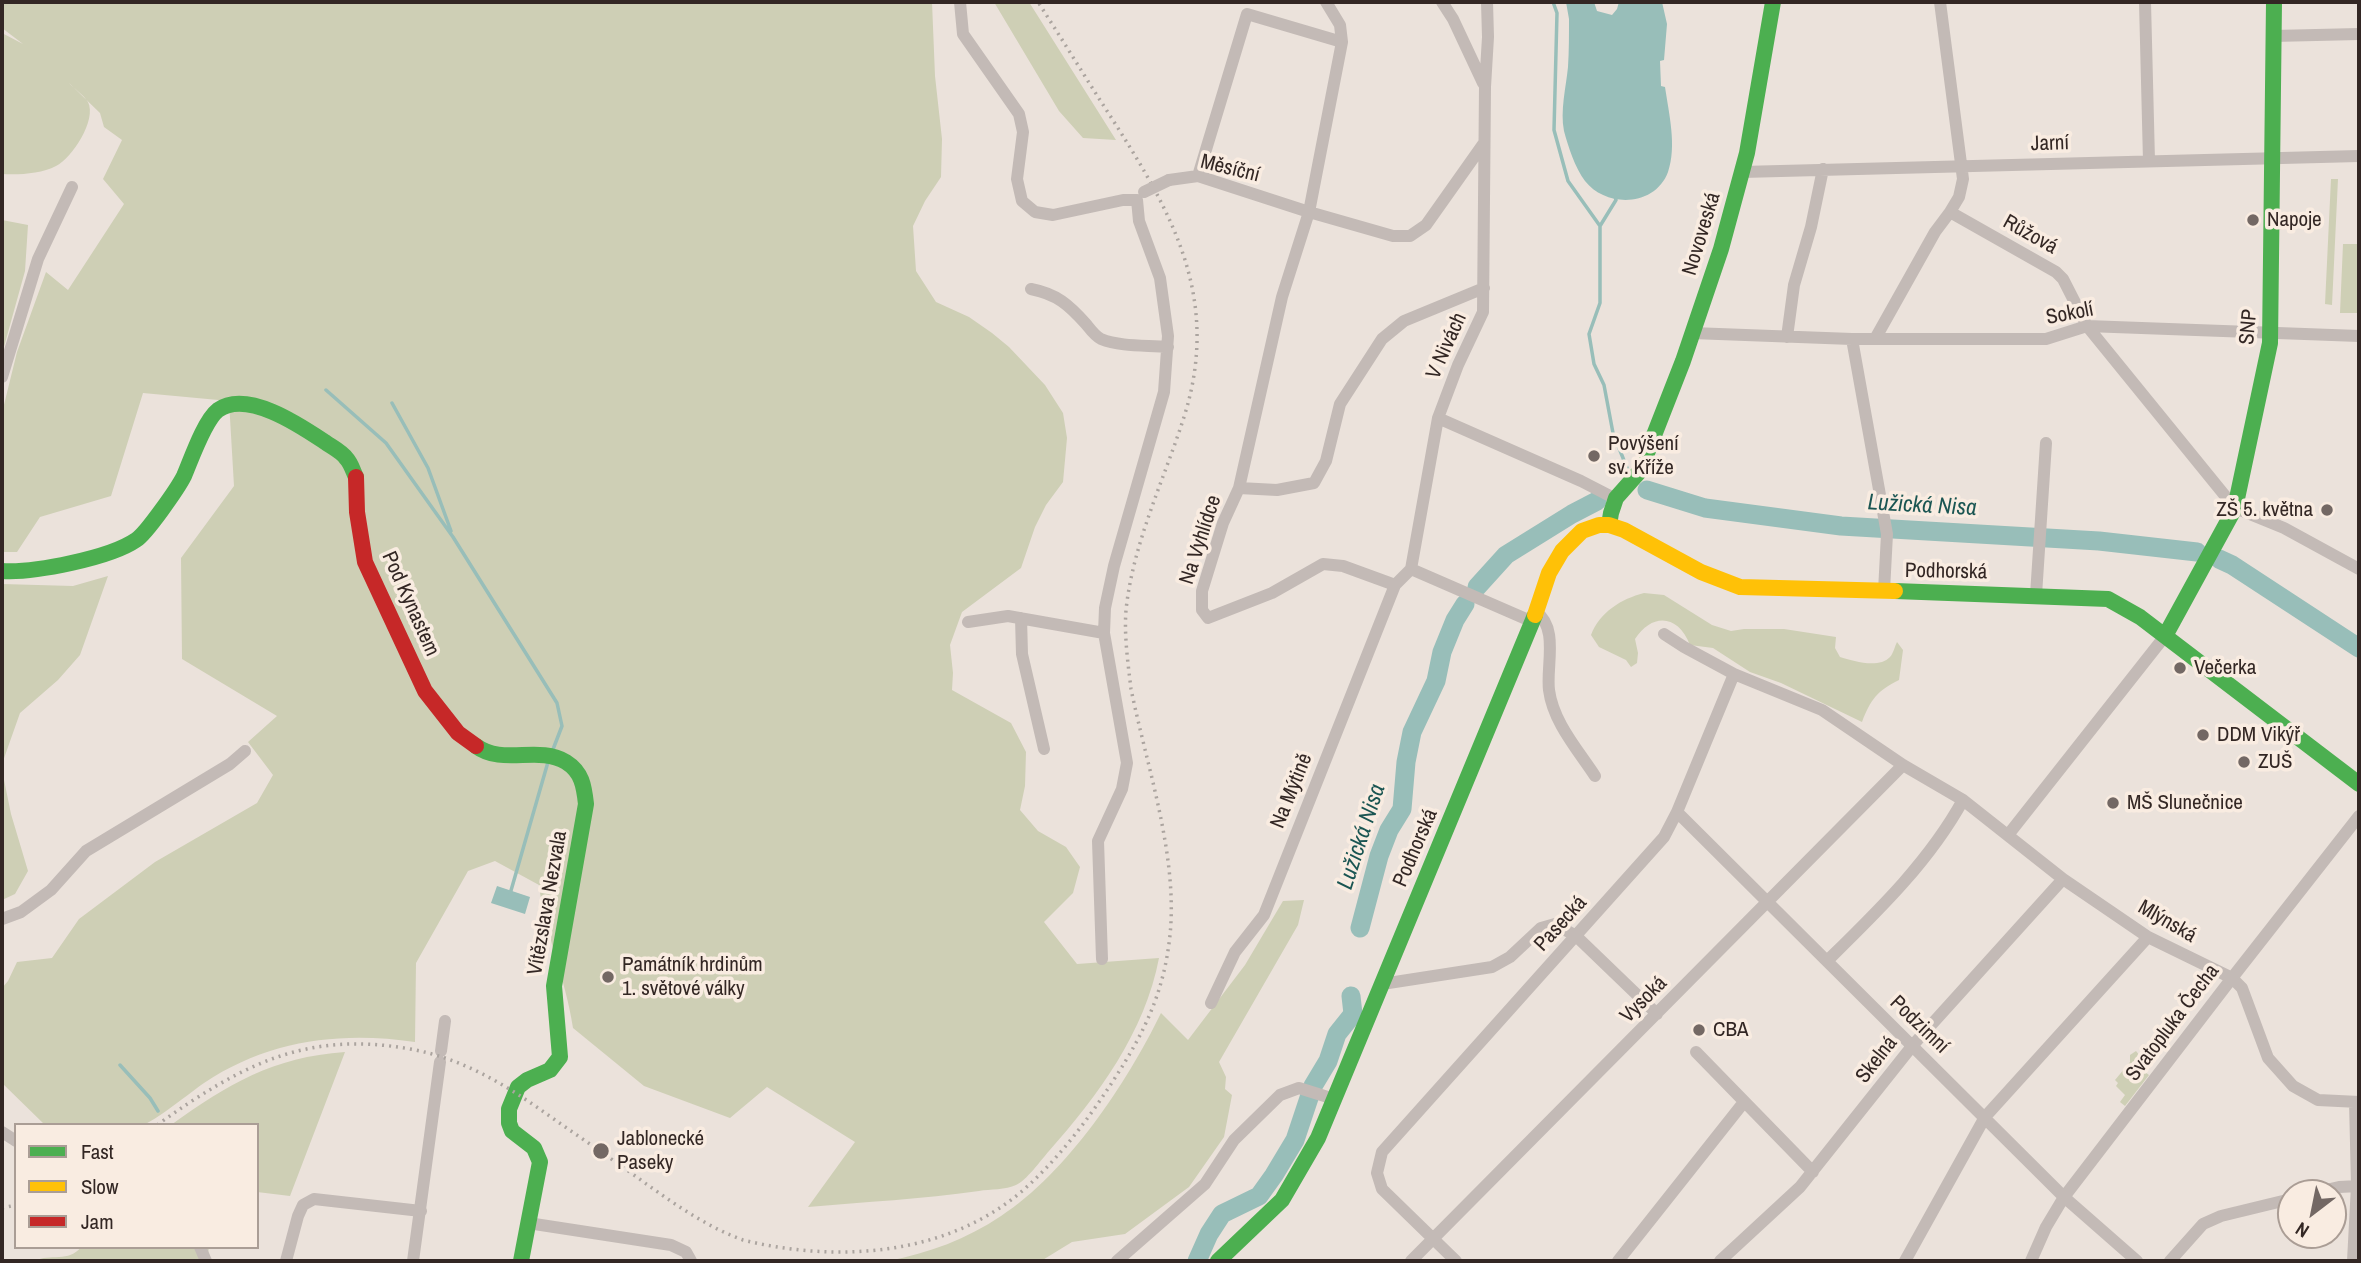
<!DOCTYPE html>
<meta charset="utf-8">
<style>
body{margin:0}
#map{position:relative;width:2361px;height:1263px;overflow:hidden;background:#ebe2db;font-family:"Archivo Narrow",sans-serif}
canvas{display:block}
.frame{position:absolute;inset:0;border:4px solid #332724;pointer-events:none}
.legend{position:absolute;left:14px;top:1123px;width:245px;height:126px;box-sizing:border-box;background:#f9ece1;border:2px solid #aa9d95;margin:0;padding:9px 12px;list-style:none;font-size:21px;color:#332724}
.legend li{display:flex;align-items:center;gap:14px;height:35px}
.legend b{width:35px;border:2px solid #aa9d95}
.north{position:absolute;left:2277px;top:1179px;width:70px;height:70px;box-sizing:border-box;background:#f9ece1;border:2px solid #aa9d95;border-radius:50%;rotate:212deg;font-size:19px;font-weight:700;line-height:28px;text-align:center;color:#332724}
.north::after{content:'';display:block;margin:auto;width:24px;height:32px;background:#736864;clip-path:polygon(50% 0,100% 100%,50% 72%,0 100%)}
</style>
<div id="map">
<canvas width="2361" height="1263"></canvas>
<div class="frame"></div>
<ul class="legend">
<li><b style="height:9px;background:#4caf50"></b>Fast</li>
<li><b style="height:9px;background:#ffc107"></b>Slow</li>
<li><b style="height:9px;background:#c62828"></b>Jam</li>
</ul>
<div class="north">N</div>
</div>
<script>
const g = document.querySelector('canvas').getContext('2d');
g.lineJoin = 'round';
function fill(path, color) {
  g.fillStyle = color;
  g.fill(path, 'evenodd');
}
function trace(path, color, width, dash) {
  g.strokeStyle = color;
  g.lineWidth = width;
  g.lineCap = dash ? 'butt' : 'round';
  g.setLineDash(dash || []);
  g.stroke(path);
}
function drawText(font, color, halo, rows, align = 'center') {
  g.font = font + ' "Archivo Narrow",sans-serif';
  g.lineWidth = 7;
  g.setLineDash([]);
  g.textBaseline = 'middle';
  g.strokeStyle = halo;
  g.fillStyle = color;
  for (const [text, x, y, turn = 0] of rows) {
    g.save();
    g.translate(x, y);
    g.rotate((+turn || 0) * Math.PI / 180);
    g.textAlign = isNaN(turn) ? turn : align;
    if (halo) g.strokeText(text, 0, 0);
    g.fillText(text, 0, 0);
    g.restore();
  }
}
fill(new Path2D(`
 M2 2H932L935 76 942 139 941 177 925 201 913 226 916 271 936 302 969 317 992 333 1009 347 1045 385 1063 413 1067 438 1063 482 1046 505 1035 527 1021 568 962 612 950 645 953 673 952 690 1011 723 1026 752 1025 786 1020 810 1038 831 1066 847 1080 867 1073 893 1044 922 1077 964 1159 958C1145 1032 1098 1096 1049 1151 1041 1160 1026 1181 1016 1185 1006 1190 990 1189 979 1191 922 1199 865 1202 808 1207L855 1142 767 1087 730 1118 644 1086 573 1028C566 979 545 934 539 885L495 861 468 871 416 963 415 1042C341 1031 268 1040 204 1083 192 1091 153 1123 142 1125 133 1126 123 1125 115 1125 91 1125 68 1125 45 1125L2 1083V988L8 981 17 962 52 958 79 919 155 862 257 803 273 775 248 742 277 716 182 659 181 558 234 486 229 401 143 393 111 496 40 517 17 552H2V413L17 352 46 272 68 290 124 204 103 179 122 140 104 127 100 113 69 83C73 88 84 95 88 102 97 120 72 158 56 166 41 174 18 175 2 174V33L23 44 2 28Z
 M994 2H1029L1116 140 1083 138 1059 111Z
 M2331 179H2338L2332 305 2325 304Z
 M2 220 28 225 25 271 2 354Z
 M2343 244H2359V313H2340Z
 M108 576 80 655 58 680 20 713 2 764V584L73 586Z
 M1644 593 1664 595 1712 625 1731 631 1744 629H1784L1836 637 1835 648 1840 657C1853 661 1879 669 1890 657 1893 654 1895 646 1897 642L1903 650 1899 680C1877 691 1871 699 1862 722L1781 683 1750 672 1713 648 1690 645C1678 614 1652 613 1635 639L1638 653 1637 663 1631 667 1626 660 1599 647 1591 635C1600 612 1621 599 1644 593Z
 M2 770 11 814 28 871 15 894 2 900Z
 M1304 900 1298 925 1219 1062 1226 1077 1225 1089 1232 1095 1224 1137 1189 1187 1125 1234 1072 1242 1041 1261H888C929 1253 967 1239 1001 1216 1067 1173 1127 1083 1161 1013L1188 1040 1245 965 1283 901Z
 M2136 1051 2140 1056 2134 1064 2149 1075 2125 1106 2120 1102 2125 1095 2116 1086 2118 1083 2115 1080 2130 1062V1055Z
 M345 1052 290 1196 257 1192V1125H171C228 1084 273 1057 345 1052Z
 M81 1247H209L207 1261H35C50 1253 69 1263 81 1247Z`), '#cecfb5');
fill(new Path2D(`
 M1566 2H1594L1597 11 1612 15 1617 9 1619 2H1662L1667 24 1664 60 1660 61 1661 86 1665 87C1669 114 1677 146 1668 172 1655 207 1606 208 1585 181 1575 168 1568 146 1564 131 1560 111 1566 87 1568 67 1569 51 1569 35 1569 19Z
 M497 886 530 897 525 914 491 903Z`), '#98beb9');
trace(new Path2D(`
 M1553 2 1557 13 1554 130 1568 181 1600 226V303L1589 334 1594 364 1604 385 1613 433 1627 468
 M1600 226 1616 200 1615 196
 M326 390 386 443 453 537 557 703 562 726 552 752
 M392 403 428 468 451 531
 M510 894 548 762
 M120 1065 150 1098 158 1111`), '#98beb9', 3.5);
trace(new Path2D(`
 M1647 490 1705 508 1841 526 2099 541 2197 552
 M2219 559 2232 565 2359 648
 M1477 587 1506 555 1572 514 1597 501
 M1360 928 1379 856 1389 830 1402 809 1406 762 1412 732 1436 681 1442 652 1455 620 1465 604
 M1197 1261 1209 1234 1222 1214 1259 1196 1274 1175 1295 1140 1313 1086 1328 1061 1337 1034 1353 1014 1351 996`), '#98beb9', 19);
trace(new Path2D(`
 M960 2 963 34 1019 114 1023 132 1017 179 1022 201 1035 212 1053 215 1123 200H1137
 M1326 2 1340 25 1342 42 1309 212 1282 297 1239 488 1223 523 1202 591V610L1208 618 1272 593 1323 564 1343 566 1395 585
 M1442 2 1453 19 1483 83
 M1940 2 1963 179 1959 197 1950 212 2056 272 2063 279 2087 326 2235 508 2284 528 2359 569
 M2145 2 2149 161
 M2273 36 2359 34
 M1742 172 2359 156
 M1198 176 1247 14 1342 42
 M1169 180 1198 176 1309 212 1393 236H1410L1426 225 1484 143
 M1031 289C1057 294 1069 305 1086 324 1090 329 1095 336 1101 339 1121 347 1146 345 1168 347
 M1692 333 1852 339H2046L2087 326 2359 336
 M1787 337 1794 285 1811 227 1823 169
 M1852 339 1887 534 1884 591
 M1875 339 1935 232 1950 212
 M2 377 38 259 72 187
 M1438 418 1581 481 1614 498
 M1239 488 1277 490 1314 483 1326 461 1340 404 1382 339 1404 321 1484 288
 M1411 569 1438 418 1458 365 1483 312 1485 87 1488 37 1487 2
 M1411 569 1533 622
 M2036 595 2046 443
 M1536 612C1559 628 1546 666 1549 690 1553 722 1578 750 1595 776
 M1021 618 1022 654 1044 749
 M968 622 1008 616 1104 633
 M1664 634 1684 647 1734 674 1822 710 1903 765 1963 800 2063 879 2148 937 2232 978 2242 988 2268 1058 2293 1086 2318 1100 2359 1102
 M1677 812 2064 1197 2137 1261
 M2008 835 2165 636
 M2 919 21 912 51 890 86 851 230 764 245 751
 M1102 959 1098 841 1122 789 1127 763 1104 633 1105 608 1114 566 1164 392 1168 336 1160 278 1139 221 1137 200
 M1827 961C1877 912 1929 862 1963 800
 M1382 984 1492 967 1510 957 1541 928 1555 924 1576 936 1657 1014
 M1211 1003 1235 952 1264 915 1395 585 1411 569
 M441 1051 445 1021
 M1696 1052 1813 1172
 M2 1132 16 1141
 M2313 1193 2339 1187 2359 1186
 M528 1223 671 1245 686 1252 691 1261
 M200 1247 206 1261
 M286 1261 298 1216 303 1205 314 1199 421 1211
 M413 1261 440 1062
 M1117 1261 1205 1184 1234 1140 1280 1095 1299 1088 1334 1099
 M1411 1261 1903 765
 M1456 1261 1382 1189 1377 1173 1382 1152 1664 837 1677 812 1734 674
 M1618 1261 1744 1102
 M1720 1261 1800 1187 1913 1045 2063 879
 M1905 1261 1985 1117 2148 937
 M2031 1261 2046 1227 2064 1197 2232 978 2359 816
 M2170 1261 2203 1224 2221 1216 2291 1199
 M2353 1261 2357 1185 2355 1102`), '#c3bab6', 12);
trace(new Path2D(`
 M1609 525 1611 513 1616 498 1640 471 1683 361 1721 249 1747 153 1773 2
 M2 571C34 573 110 558 136 540 146 534 178 488 184 476 191 460 204 421 218 410 247 389 301 426 325 442 332 447 342 452 346 458 351 463 353 471 356 477
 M1895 591 2108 599 2140 617 2359 784
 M2165 636 2235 508 2270 343 2274 2
 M476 746C503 766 538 745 566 762 582 772 584 786 586 804L554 986 560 1057 550 1070 527 1080 518 1087 509 1109V1123L512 1131 534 1148 540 1162 521 1261
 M1218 1261 1282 1200 1318 1138 1535 615`), '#4caf50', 16);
trace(new Path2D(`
 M1535 615 1549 573 1562 551 1582 531 1599 525H1609L1624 530 1701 572 1740 587 1895 591`), '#ffc107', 16);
trace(new Path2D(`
 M356 477 357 512 365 562 425 691 458 733 476 746`), '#c62828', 16);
trace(new Path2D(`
 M157 1125C240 1066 305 1030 410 1049 467 1059 512 1089 558 1122 587 1142 616 1162 645 1183 676 1205 707 1227 743 1240 836 1263 945 1256 1021 1192 1057 1161 1087 1121 1113 1081 1144 1033 1164 993 1170 935 1178 856 1147 767 1131 689 1128 663 1124 636 1126 610 1133 543 1164 480 1184 417 1222 297 1171 211 1109 114 1085 77 1062 39 1038 2
 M2 1208 16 1205`), '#aba49f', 3.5, [2, 5]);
trace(new Path2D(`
 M1144 192 1169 180`), '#c3bab6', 12);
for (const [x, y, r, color] of [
 [2253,220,7,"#736864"],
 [1594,456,7,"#736864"],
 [2327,510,7,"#736864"],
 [2180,668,7,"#736864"],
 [2203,735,7,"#736864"],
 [2244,762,7,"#736864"],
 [2113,803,7,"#736864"],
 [608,977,7,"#736864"],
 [1699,1030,7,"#736864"],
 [601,1151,9,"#736864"]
]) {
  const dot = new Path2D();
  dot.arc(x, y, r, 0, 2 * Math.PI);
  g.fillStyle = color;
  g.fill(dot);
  trace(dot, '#f9ece1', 2.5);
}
drawText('21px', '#332724', '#f9ece1', [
 ["Jarní",2050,144,-2],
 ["Měsíční",1230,169,14],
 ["Novoveská",1702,234,-73],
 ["Růžová",2030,235,29],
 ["Sokolí",2070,314,-11],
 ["SNP",2249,327,-85],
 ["V Nivách",1447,346,-66],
 ["Na Vyhlídce",1201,540,-72],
 ["Podhorská",1946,572,1],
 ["Pod Kynastem",410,604,66],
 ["Na Mýtině",1292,791,-68],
 ["Podhorská",1416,848,-67],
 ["Vítězslava Nezvala",548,903,-80],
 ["Mlýnská",2167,922,30],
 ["Pasecká",1561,924,-48],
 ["Vysoká",1644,1000,-45],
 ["Svatopluka Čecha",2173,1023,-53],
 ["Podzimní",1919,1025,44],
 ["Skelná",1877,1060,-52]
]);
drawText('21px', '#332724', '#f9ece1', [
 ["Napoje",2267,220],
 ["Povýšení",1608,444],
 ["sv. Kříže",1608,468],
 ["ZŠ 5. května",2313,510,"right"],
 ["Večerka",2194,668],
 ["DDM Vikýř",2217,735],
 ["ZUŠ",2258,762],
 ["MŠ Slunečnice",2127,803],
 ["Památník hrdinům",622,965],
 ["1. světové války",622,989],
 ["CBA",1713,1030],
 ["Jablonecké",617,1139],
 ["Paseky",617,1163]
], 'left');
drawText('italic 23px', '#1a5552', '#f9ece1', [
 ["Lužická Nisa",1922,506,3],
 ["Lužická Nisa",1362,837,-72]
]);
</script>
